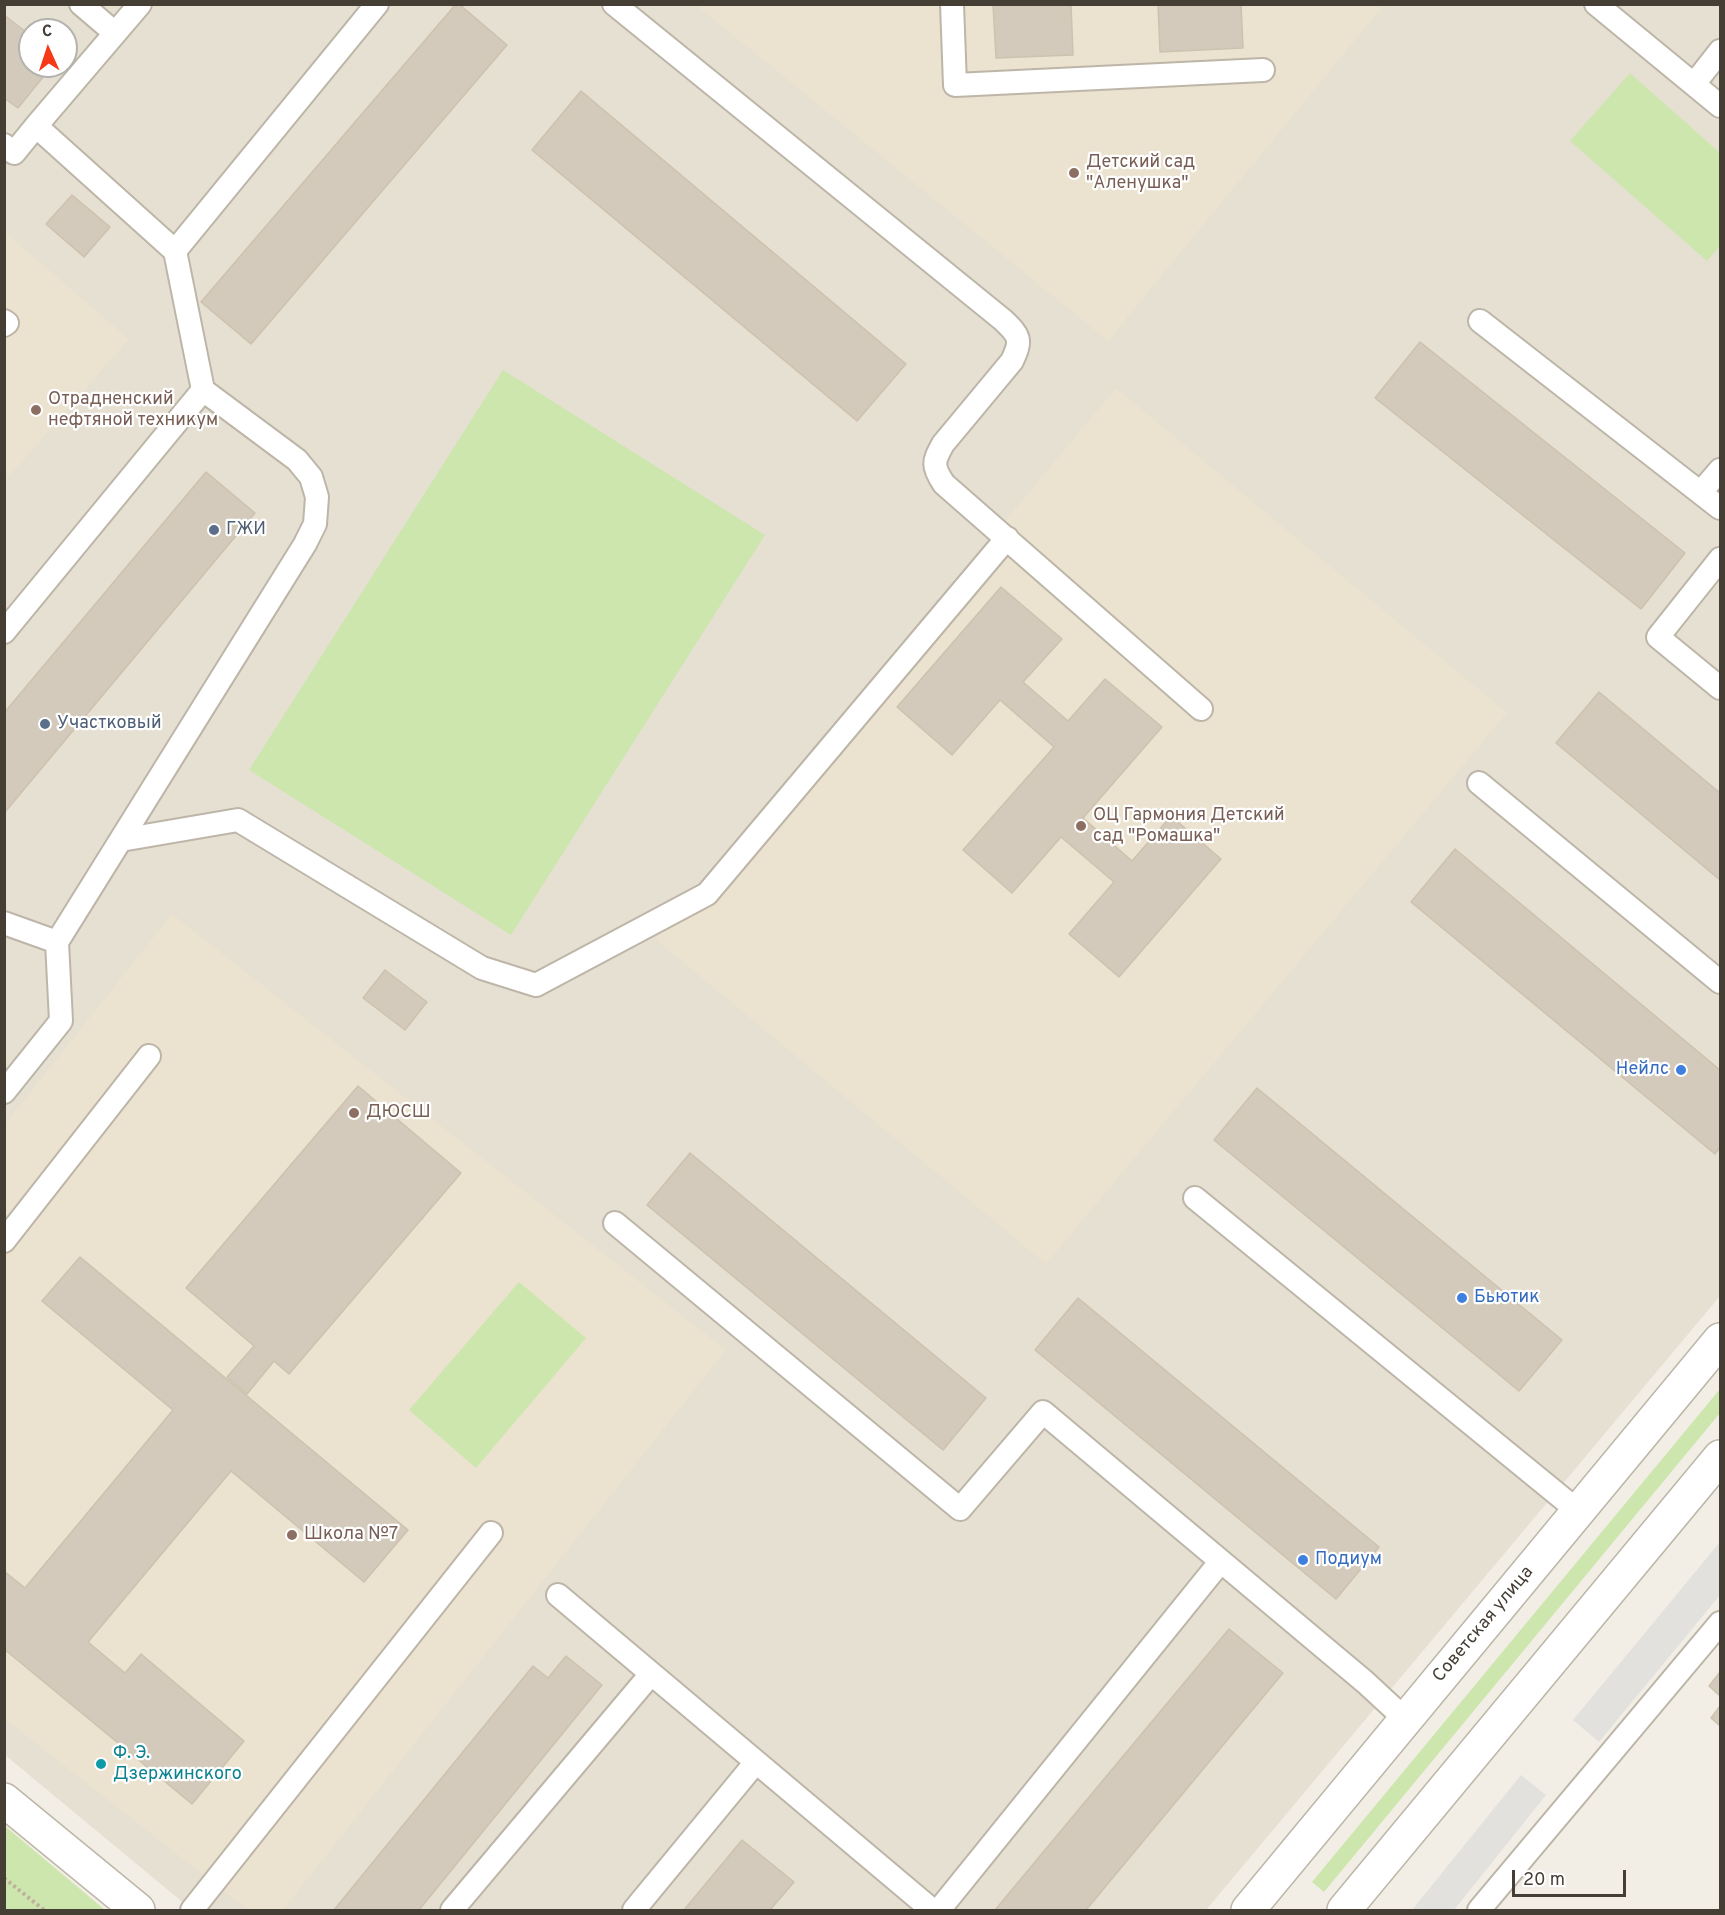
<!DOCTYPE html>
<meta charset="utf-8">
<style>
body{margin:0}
#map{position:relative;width:1725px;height:1915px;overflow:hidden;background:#f2eee5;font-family:Overpass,sans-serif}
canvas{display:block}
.frame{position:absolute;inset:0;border:6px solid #443e35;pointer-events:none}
.north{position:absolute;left:18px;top:18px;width:60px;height:60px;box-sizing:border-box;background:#fff;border:2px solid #b4b2ae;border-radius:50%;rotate:357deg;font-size:16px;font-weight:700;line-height:24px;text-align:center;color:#443e35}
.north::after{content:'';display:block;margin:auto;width:21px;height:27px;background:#f63a18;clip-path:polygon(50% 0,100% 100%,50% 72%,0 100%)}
.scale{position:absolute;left:1512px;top:1870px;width:114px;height:27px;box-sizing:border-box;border:3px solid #443e35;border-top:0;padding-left:8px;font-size:18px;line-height:21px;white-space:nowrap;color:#443e35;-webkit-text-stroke:4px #fff;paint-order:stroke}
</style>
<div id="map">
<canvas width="1725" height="1915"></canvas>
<div class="frame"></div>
<div class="north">С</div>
<div class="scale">20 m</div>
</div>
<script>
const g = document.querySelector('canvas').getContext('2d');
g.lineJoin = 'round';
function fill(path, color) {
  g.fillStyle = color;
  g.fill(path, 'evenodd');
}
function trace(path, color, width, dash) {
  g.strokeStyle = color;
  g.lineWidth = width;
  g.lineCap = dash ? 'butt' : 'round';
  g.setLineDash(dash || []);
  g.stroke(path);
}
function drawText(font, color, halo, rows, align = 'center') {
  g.font = font + ' Overpass,sans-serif';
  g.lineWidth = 4.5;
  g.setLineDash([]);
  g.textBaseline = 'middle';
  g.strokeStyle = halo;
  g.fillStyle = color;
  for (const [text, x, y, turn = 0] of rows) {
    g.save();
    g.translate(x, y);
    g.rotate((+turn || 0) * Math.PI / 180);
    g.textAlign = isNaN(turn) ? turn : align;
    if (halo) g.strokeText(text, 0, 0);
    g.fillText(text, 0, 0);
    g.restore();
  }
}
fill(new Path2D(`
 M4 5H1720V1296L1206 1910H192L5 1755ZM30 30H66V66H30Z`), '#e6e0d3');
fill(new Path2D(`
 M696 5H1384L1108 341Z
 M5 232 129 339 5 481Z
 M1116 388 1507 713 1046 1264 655 939Z
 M172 914 726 1350 283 1910H248L5 1719 4 1125Z`), '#ebe3cf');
fill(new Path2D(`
 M1630 73 1720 153V246L1707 261 1570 141Z
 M503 370 765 535 511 935 249 770Z
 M519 1282 586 1338 476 1468 409 1410Z
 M1720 1389V1413L1324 1892 1312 1882Z
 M4 1826H5L105 1910H5Z`), '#cde6ae');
fill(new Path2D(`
 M1720 1542V1595L1599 1742 1573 1720Z
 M1521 1775 1546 1795 1454 1910H1412Z`), '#e3e1dd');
const building = new Path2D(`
 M456 4H459L507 45 251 344 201 302Z
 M993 4H1071L1073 55 996 58Z
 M1158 4H1241L1243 48 1160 52Z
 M4 15 30 35V66H52L18 108 4 98Z
 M581 91 906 364 857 421 532 150Z
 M72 195 110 227 84 257 46 224Z
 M1420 342 1685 553 1641 609 1375 398Z
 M206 472 255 513 5 812 4 713Z
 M1001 587 1062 639 1023 682 1068 721 1105 679 1162 727 1083 818 1132 861 1171 816 1221 859 1119 977 1069 934 1114 882 1061 837 1012 893 963 850 1054 747 1000 700 952 755 897 707Z
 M1599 692 1720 793V880L1556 743Z
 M1455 849 1720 1070V1147L1715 1154 1411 902Z
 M385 970 427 1002 405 1030 363 998Z
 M358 1086 461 1173 289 1374 274 1361 247 1394 227 1377 254 1346 186 1288Z
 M1257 1088 1562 1340 1519 1391 1214 1140Z
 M690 1153 986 1398 943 1450 647 1205Z
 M80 1257 408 1530 364 1582 231 1471 88 1642 125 1673 141 1654 244 1741 192 1804 4 1649V1571L25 1588 173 1410 42 1301Z
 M1078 1298 1379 1547 1336 1599 1035 1350Z
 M1229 1629 1283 1673 1086 1910H995Z
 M566 1656 602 1685 419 1910H334L533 1666 548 1678Z
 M1720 1672V1696L1709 1686Z
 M1720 1706V1726L1711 1718Z
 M742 1840 794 1882 770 1910H684Z`);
fill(building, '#d3cabb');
trace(building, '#cec2ae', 1.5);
const lane = new Path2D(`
 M81 4 115 33
 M140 4 36 126 175 251
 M614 4 1003 320C1020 336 1022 340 1012 361L943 444C933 462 932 466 944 484L1201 709
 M952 4 955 85 1263 70
 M1596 4 1720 106
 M1694 84 1720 51
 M4 145 14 153 36 126
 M4 321 7 323 4 325
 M1480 321 1720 508
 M1701 492 1720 470
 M1720 559 1658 637 1720 688
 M4 632 203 390 175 251 377 4
 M1479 783 1720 982
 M121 840 238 820 482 968 536 985 707 894 1007 538
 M4 923 57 942 305 544 315 524 317 497 311 477 297 460 203 390
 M4 1092 61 1021 57 942
 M1195 1198 1578 1511
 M615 1223 960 1509 1043 1412 1365 1682 1405 1719
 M4 1241 149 1056
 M558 1595 932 1910
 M192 1910 491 1533
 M452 1910 651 1674
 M634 1910 756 1762
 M939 1910 1221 1561
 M1479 1910 1720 1623`);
const street = new Path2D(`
 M4 1800 138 1910
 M1248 1910 1720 1340
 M1344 1910 1720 1457`);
trace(lane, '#bdb6a8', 26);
trace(street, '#bdb6a8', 36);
trace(new Path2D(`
 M4 1878 44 1910`), '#bfb299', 4, [3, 3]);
trace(lane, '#fff', 22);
trace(street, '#fff', 33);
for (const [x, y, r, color] of [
 [1074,173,6,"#8d6e63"],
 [36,410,6,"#8d6e63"],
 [214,530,6,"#5c6f8a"],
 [45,724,6,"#5c6f8a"],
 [1081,826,6,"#8d6e63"],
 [1681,1070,6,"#3f7fe0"],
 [354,1113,6,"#8d6e63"],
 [1462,1298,6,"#3f7fe0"],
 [292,1535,6,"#8d6e63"],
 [1303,1560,6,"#3f7fe0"],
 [101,1764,6,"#0f9aa8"]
]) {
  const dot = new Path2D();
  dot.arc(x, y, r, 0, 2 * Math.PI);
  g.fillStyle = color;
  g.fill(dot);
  trace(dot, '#fff', 2);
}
drawText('18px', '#785e54', '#fff', [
 ["Детский сад",1086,163],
 ["\"Аленушка\"",1086,184],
 ["Отрадненский",48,400],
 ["нефтяной техникум",48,421],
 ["ОЦ Гармония Детский",1093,816],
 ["сад \"Ромашка\"",1093,837],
 ["ДЮСШ",366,1113],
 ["Школа №7",304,1535]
], 'left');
drawText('18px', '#4e5e75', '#fff', [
 ["ГЖИ",226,530],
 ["Участковый",57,724]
], 'left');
drawText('18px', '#366cbe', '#fff', [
 ["Нейлс",1669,1070,"right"],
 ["Бьютик",1474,1298],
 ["Подиум",1315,1560]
], 'left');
drawText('18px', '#443e35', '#fff', [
 ["Советская улица",1484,1625,-50]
]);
drawText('18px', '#0d838f', '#fff', [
 ["Ф. Э.",113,1754],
 ["Дзержинского",113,1775]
], 'left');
</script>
